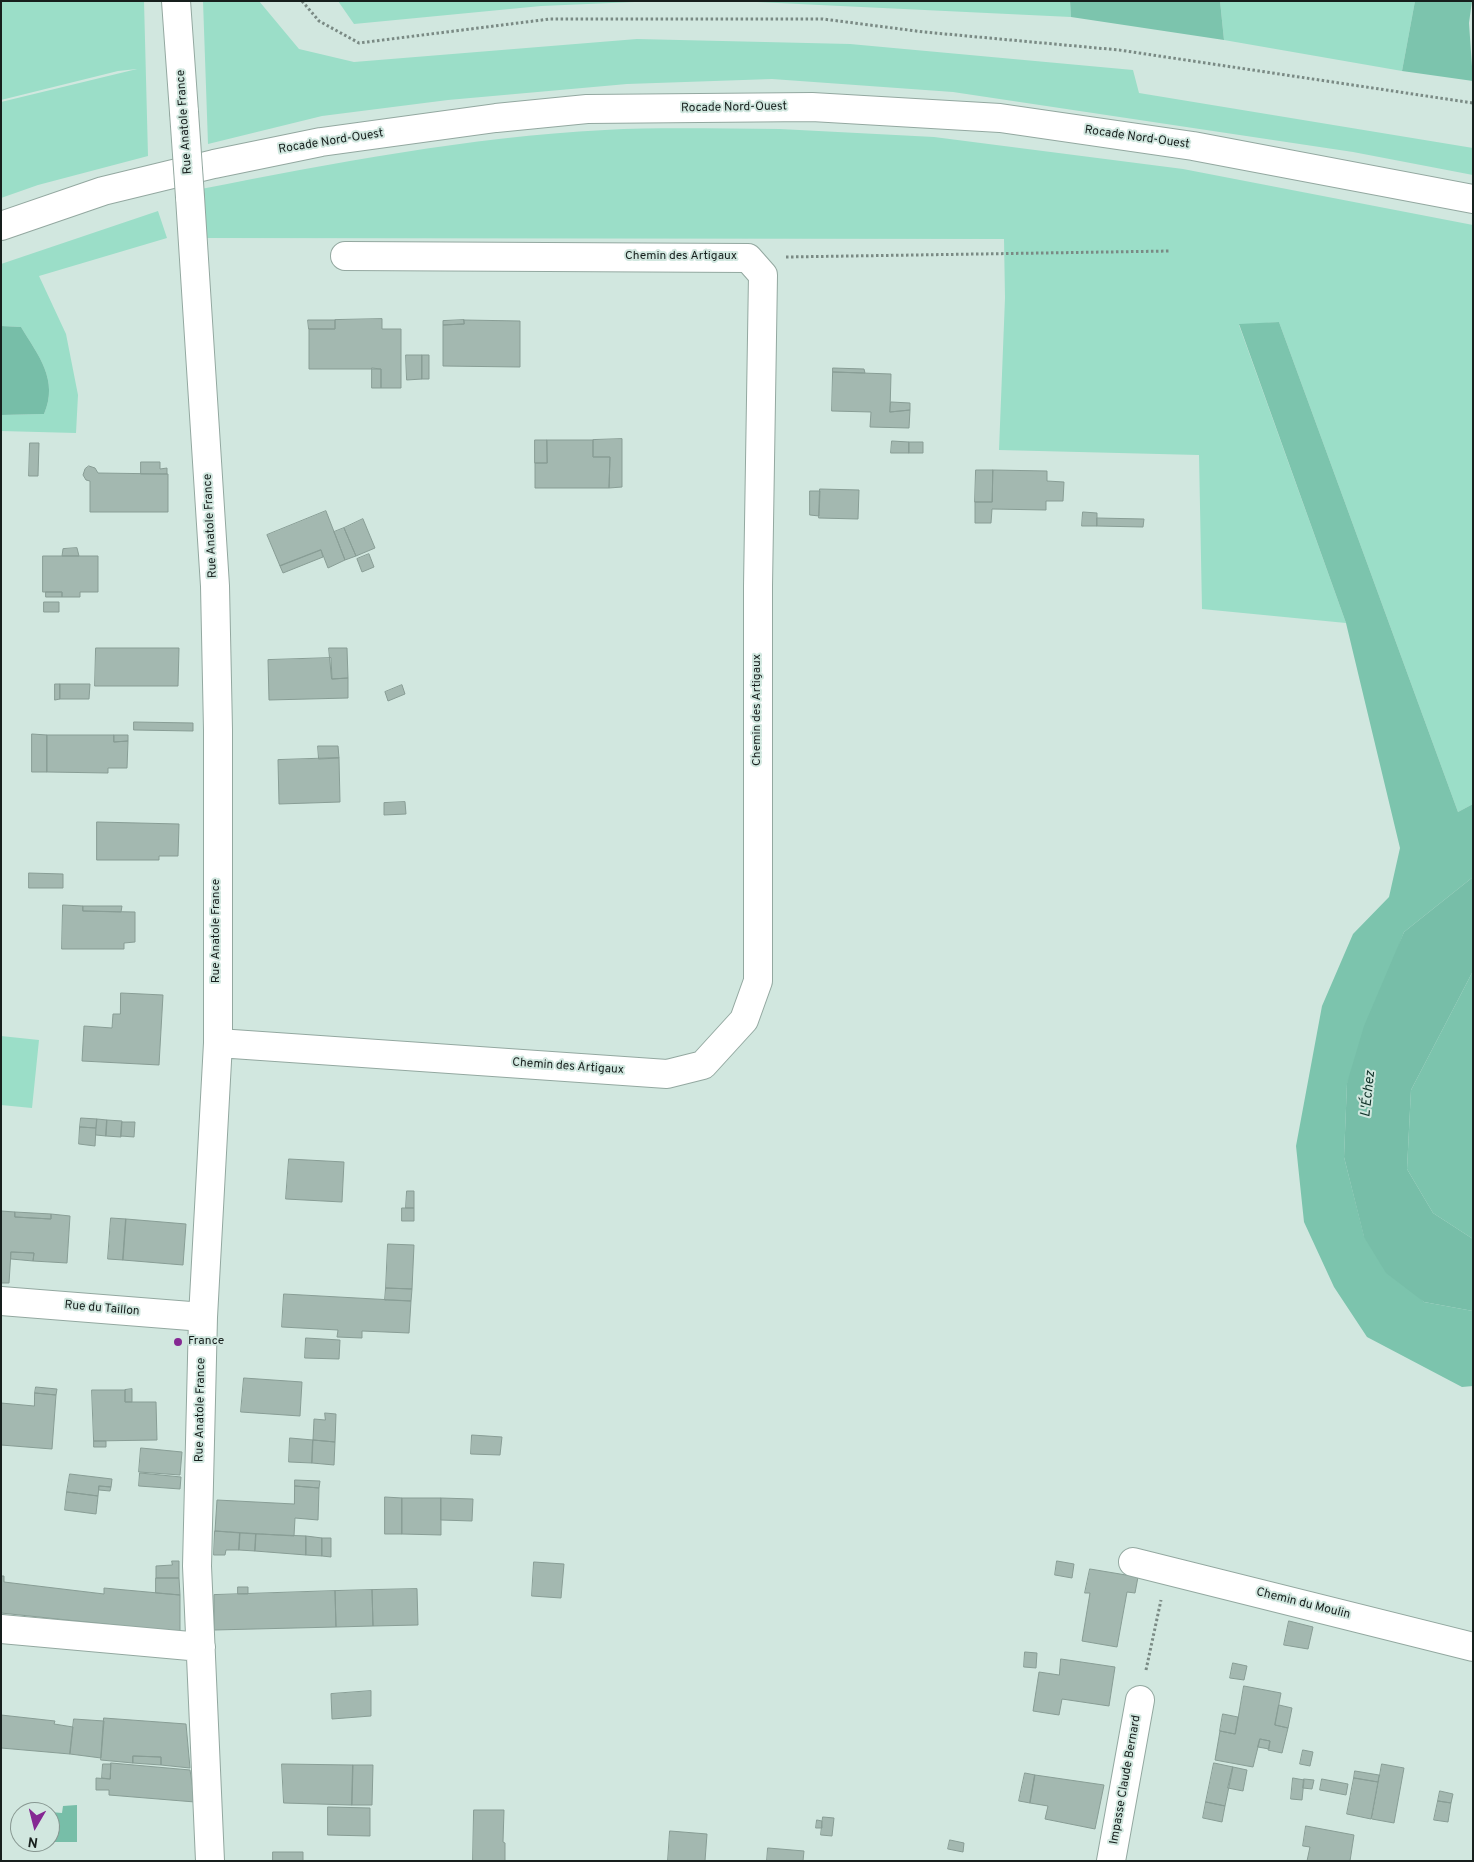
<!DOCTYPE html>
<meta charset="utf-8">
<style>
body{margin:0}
#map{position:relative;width:1474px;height:1862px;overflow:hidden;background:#d1e7df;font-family:Overpass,sans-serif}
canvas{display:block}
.frame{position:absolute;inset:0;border:2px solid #171f1d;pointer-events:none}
.north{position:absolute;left:10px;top:1802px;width:50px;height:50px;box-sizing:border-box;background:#d1e7df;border:1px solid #879791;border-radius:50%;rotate:188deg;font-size:14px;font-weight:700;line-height:20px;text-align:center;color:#171f1d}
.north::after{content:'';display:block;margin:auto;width:18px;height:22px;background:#852893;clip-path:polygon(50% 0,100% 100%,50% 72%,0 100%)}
</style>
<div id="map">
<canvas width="1474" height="1862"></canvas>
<div class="frame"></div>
<div class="north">N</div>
</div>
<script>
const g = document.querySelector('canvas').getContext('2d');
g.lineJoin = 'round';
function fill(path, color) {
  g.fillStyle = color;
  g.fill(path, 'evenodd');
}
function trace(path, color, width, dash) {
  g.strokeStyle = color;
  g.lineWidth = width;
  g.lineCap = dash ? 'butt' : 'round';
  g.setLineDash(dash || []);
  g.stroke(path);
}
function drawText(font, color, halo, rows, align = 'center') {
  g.font = font + ' Overpass,sans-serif';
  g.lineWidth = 4;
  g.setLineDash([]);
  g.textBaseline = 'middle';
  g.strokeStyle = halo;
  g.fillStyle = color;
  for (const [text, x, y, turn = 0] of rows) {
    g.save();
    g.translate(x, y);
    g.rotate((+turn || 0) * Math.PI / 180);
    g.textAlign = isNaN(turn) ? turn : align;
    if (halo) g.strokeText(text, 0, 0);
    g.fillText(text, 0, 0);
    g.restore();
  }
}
fill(new Path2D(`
 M1 1H144L148 156 38 185 1 198V102L137 69 118 71 1 100Z
 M203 1H259L299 49 354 62 637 39 850 44 1133 70 1139 93 1473 148V175L1353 152 953 92 772 79 627 84 448 100 322 116 208 144Z
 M338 1H658L541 6 354 24Z
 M736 1H1070L1071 17Z
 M1220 1H1415L1402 71 1224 40Z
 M780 129 934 137 1183 169 1473 225V804L1458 812 1279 322 1239 325 1346 623 1202 609 1199 455 999 450 1005 298 1004 239 203 238 201 189C334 163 469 137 605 130 663 127 722 129 780 129Z
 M158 211 167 238 39 276 66 334 78 395 76 433 1 431V415L44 414C59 380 38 355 21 327L1 326V264Z
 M1 1036 39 1040 32 1108 1 1105Z`), '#9bdec8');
fill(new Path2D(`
 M1070 1H1220L1224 40 1071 17Z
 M1415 1H1472L1469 23 1473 81 1402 71Z
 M1279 322 1458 812 1473 804V877L1404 932 1347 1084 1344 1157 1364 1236 1424 1302 1473 1311V1386L1462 1387 1367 1337 1334 1287 1304 1222 1296 1146 1322 1006 1353 934 1389 897 1400 848 1346 623 1239 324Z
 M1473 971V1239L1433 1213 1407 1169 1411 1090Z`), '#7cc4ad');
fill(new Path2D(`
 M1 326 21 327C38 355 59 380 44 414L1 415Z
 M1473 877V971L1411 1090 1407 1169 1433 1213 1473 1239V1311L1424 1302 1386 1273 1364 1237 1344 1157 1347 1083 1364 1026 1404 932Z
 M77 1805V1842H50V1812L62 1813 63 1806Z`), '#77bea8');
const building = new Path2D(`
 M382 319V329H401V388H381V369H309V329H335V320Z
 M308 320H335V329H309Z
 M464 320V324L443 325V321Z
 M464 320 520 321V367L443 366V325L464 324Z
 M406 355H422V379L407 380Z
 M422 355H429V379H422Z
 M372 368 381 369V388H372Z
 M833 368 864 369 865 373 833 372Z
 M833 372 891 374 890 412 910 410 909 428 870 427 871 412 832 411Z
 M891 402 910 403V410L890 412Z
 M622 439V487L609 488 610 457H593V440Z
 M535 440H547V463H535Z
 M547 440H593V457H610L609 488H535V463H547Z
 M892 441 909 442V453H891Z
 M909 442H923V453H909Z
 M30 443H39L38 476H29Z
 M141 462H160V469L167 468V474H141Z
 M89 466 95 468 98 473 168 474V512H90V481L86 480 83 475 85 469Z
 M976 470H993L992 502H975Z
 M993 470 1047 471V481L1064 482 1063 501H1046V510L992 509 991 523H975V502H992Z
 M820 489 859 490 858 519 819 518Z
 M810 491H820L819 516 810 515Z
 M326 511 345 560 328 568 321 550 280 566 267 535Z
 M1083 512 1097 513V526H1082Z
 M1097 518 1144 519 1143 527 1097 526Z
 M363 519 375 548 356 556 344 528Z
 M344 528 356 556 345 560 334 532Z
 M77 548 79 556H62L63 549Z
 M321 550 323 557 283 573 280 566Z
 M369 554 374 567 362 572 357 559Z
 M43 556H98V592H80V597H62V592H43Z
 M46 592H62V597H46Z
 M44 602H59V612H44Z
 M96 648H179L178 686H95Z
 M329 648H347L348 678 332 679Z
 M331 658 332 679 348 678V698L269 700 268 660Z
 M55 684H60V699L55 700Z
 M60 684H90L89 699H60Z
 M402 685 405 694 388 701 385 692Z
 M134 722 193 723V731L134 730Z
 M32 734 47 735V772H32Z
 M47 735H114V742L128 741 127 768H108V773L47 772Z
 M114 735H128V741L114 742Z
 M318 746H338L339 758 319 759Z
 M339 758 340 802 279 804 278 760Z
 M405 802 406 814 384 815V803Z
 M97 822 179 824 178 856H159V860H97Z
 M29 873 63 874V888H29Z
 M63 905 83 906V911L135 912V942L124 943V949H62Z
 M83 906H122L121 912 83 911Z
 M121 993 163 995 159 1065 82 1061 84 1026 112 1028 113 1014H120Z
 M81 1118 97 1119 96 1128 80 1127Z
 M97 1119 107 1120 106 1136 96 1135Z
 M107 1120 122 1121 121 1137 106 1136Z
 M122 1122H135L134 1137 121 1136Z
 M80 1127 96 1128 95 1146 79 1144Z
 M289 1159 344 1162 342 1202 286 1199Z
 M407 1191H414V1208H406Z
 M402 1208H414V1221H402Z
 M1 1211 15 1212V1217L51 1219V1214L70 1216 67 1263 33 1261 34 1253 11 1252 9 1283H1Z
 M15 1212 51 1214V1219L15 1217Z
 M111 1218 126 1219 123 1260 108 1259Z
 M126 1219 186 1224 183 1265 123 1260Z
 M388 1244 414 1245 412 1289 386 1288Z
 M11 1252 34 1253 33 1261 11 1259Z
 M386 1288 412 1289 411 1301 385 1300Z
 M284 1294 411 1301 409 1333 362 1331V1338L337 1337 338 1330 282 1327Z
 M306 1338 340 1340 339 1359 305 1358Z
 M244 1378 302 1382 300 1416 241 1412Z
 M36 1387 57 1389 56 1395 35 1393Z
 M132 1389V1402H125V1390Z
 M92 1390H125V1402H156L157 1440 94 1441Z
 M35 1393 56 1395 52 1449 1 1445V1403L34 1406Z
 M325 1413 336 1414 335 1442 313 1440 314 1419 325 1420Z
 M472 1435 502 1437 500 1455 471 1454Z
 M290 1438 313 1440 312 1463 289 1462Z
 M313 1440 335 1442 334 1465 312 1463Z
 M94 1441H106V1447H94Z
 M141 1448 182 1452 180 1475 139 1472Z
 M140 1473 181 1477 180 1489 139 1486Z
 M70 1474 112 1479 111 1487 99 1486 98 1496 67 1492Z
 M295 1480 320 1481 319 1488 295 1486Z
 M99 1486 111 1487 110 1491 99 1490Z
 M295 1486 319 1488 318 1520 295 1518 294 1536 215 1531 217 1500 294 1504Z
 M67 1492 98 1496 96 1514 65 1510Z
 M385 1497 402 1498V1534H385Z
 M402 1498H441V1535L402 1534Z
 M441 1498 473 1499 472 1521 441 1520Z
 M215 1531 240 1533 239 1550H226L225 1555H214Z
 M240 1533 256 1534 255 1551 239 1550Z
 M256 1534 306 1536V1555L255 1551Z
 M306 1536 322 1538V1556L306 1555Z
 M322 1538H331V1557L322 1556Z
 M172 1561H179V1578H156V1566L172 1565Z
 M1057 1561 1074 1564 1072 1578 1055 1575Z
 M534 1562 564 1564 561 1598 532 1596Z
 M1090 1569 1138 1577 1135 1593 1127 1592 1117 1647 1082 1641 1090 1593H1085Z
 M1 1576H4V1582L104 1594V1588L180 1595V1632L1 1613Z
 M156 1578H179L180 1595 156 1593Z
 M238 1587H248V1594H238Z
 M417 1589 418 1625 373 1626 372 1590Z
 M372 1590 373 1626 336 1627 335 1591Z
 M335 1591 336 1627 214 1630V1595Z
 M1289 1621 1313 1627 1308 1649 1284 1645Z
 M1025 1652 1037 1653 1036 1668 1024 1667Z
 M1061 1659 1115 1667 1109 1706 1062 1699 1059 1715 1033 1711 1039 1672 1059 1675Z
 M1233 1663 1247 1666 1244 1680 1230 1678Z
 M1244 1686 1281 1693 1275 1725 1288 1728 1282 1753 1268 1750 1270 1741 1260 1739 1253 1767 1215 1760 1220 1731 1235 1734Z
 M371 1691V1716L332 1719 331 1694Z
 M1279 1705 1292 1708 1288 1728 1275 1725Z
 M1223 1714 1238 1717 1235 1734 1220 1731Z
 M1 1715 55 1721 54 1724 73 1727 70 1754 1 1748Z
 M104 1718 186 1724 190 1768 161 1765V1757L133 1756V1763L101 1760Z
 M74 1719 104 1721 101 1758 70 1754Z
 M1260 1739 1270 1741 1269 1749 1258 1747Z
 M1303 1750 1313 1752 1310 1766 1300 1764Z
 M133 1756 161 1757V1765L133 1763Z
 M111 1763 190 1770 195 1802 109 1795V1790H96V1778L110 1779Z
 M1214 1763 1233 1767 1225 1806 1206 1802Z
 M103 1764H111L110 1779 102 1778Z
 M282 1764 353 1765 352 1805 284 1803Z
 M1382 1764 1404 1768 1394 1823 1372 1819Z
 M353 1765H373L372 1805H352Z
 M1233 1767 1247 1770 1243 1791 1228 1788Z
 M1355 1771 1379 1775 1378 1782 1354 1778Z
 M1025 1773 1035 1775 1030 1803 1019 1801Z
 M1035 1775 1104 1785 1095 1829 1045 1819 1048 1806 1030 1803Z
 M1293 1778 1304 1780 1302 1800 1291 1799Z
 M1354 1778 1378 1782 1371 1819 1347 1814Z
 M1304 1779 1314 1780 1312 1789 1303 1788Z
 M1322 1779 1348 1784 1346 1795 1320 1790Z
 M1440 1791 1453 1794 1451 1803 1438 1801Z
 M1438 1801 1451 1803 1448 1822 1434 1820Z
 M1206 1802 1225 1806 1222 1822 1203 1818Z
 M328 1807 370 1808V1836L328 1835Z
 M474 1810H504L503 1842 505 1843V1861H473Z
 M823 1817 834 1818 832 1836 821 1835Z
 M817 1820 822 1821V1828H816Z
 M1306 1826 1354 1835 1350 1861H1307L1310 1847 1303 1846Z
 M670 1831 707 1834 705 1861H668Z
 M950 1840 964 1843 963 1852 948 1849Z
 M768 1848 804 1851 803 1861H767Z
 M273 1852H303V1861H273Z`);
fill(building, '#a3b8b0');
trace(building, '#889d95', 1);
const minor = new Path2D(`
 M176 1 184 112
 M190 197 215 586 218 730V1043L203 1317 197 1566 210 1861
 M218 1043 667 1074 703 1065 744 1020 758 981V586L763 275 748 258 345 256
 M1 1301 203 1317
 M1133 1562 1473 1647
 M1 1629 201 1647
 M1111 1861 1140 1700`);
const major = new Path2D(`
 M1 226 103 191 214 164 321 142 496 118 587 109 812 107 1000 118 1193 146 1473 199`);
trace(minor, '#93a8a0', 30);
trace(major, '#93a8a0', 30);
trace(new Path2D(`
 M302 1 319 21 359 43 550 19H823L924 32 1119 50 1473 103
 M786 257 1170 251
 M1146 1670 1161 1600`), '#7a8a84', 3, [2.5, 2.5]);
trace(minor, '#fff', 28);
trace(major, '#fff', 28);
const minorBridge = new Path2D(`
 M184 112 190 197`);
trace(minorBridge, '#93a8a0', 30, []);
trace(minorBridge, '#fff', 28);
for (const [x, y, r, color] of [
 [178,1342,5,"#852893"]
]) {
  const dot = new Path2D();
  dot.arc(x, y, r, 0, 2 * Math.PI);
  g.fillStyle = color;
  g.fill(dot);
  trace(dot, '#d1e7df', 2);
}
drawText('12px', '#171f1d', '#d1e7df', [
 ["Rocade Nord-Ouest",734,108,-1],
 ["Rue Anatole France",185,122,-94],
 ["Rocade Nord-Ouest",1137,138,8],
 ["Rocade Nord-Ouest",331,142,-9],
 ["Chemin des Artigaux",681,257],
 ["Rue Anatole France",211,526,-93],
 ["Chemin des Artigaux",758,710,-90],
 ["Rue Anatole France",217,931,-90],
 ["Chemin des Artigaux",568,1067,4],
 ["Rue du Taillon",102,1309,5],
 ["Rue Anatole France",201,1410,-89],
 ["Chemin du Moulin",1303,1604,14],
 ["Impasse Claude Bernard",1126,1780,-80]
]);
drawText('12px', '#171f1d', '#d1e7df', [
 ["France",188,1342]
], 'left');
drawText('italic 14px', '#103229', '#d1e7df', [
 ["L'Échez",1369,1094,-84]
]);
</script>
